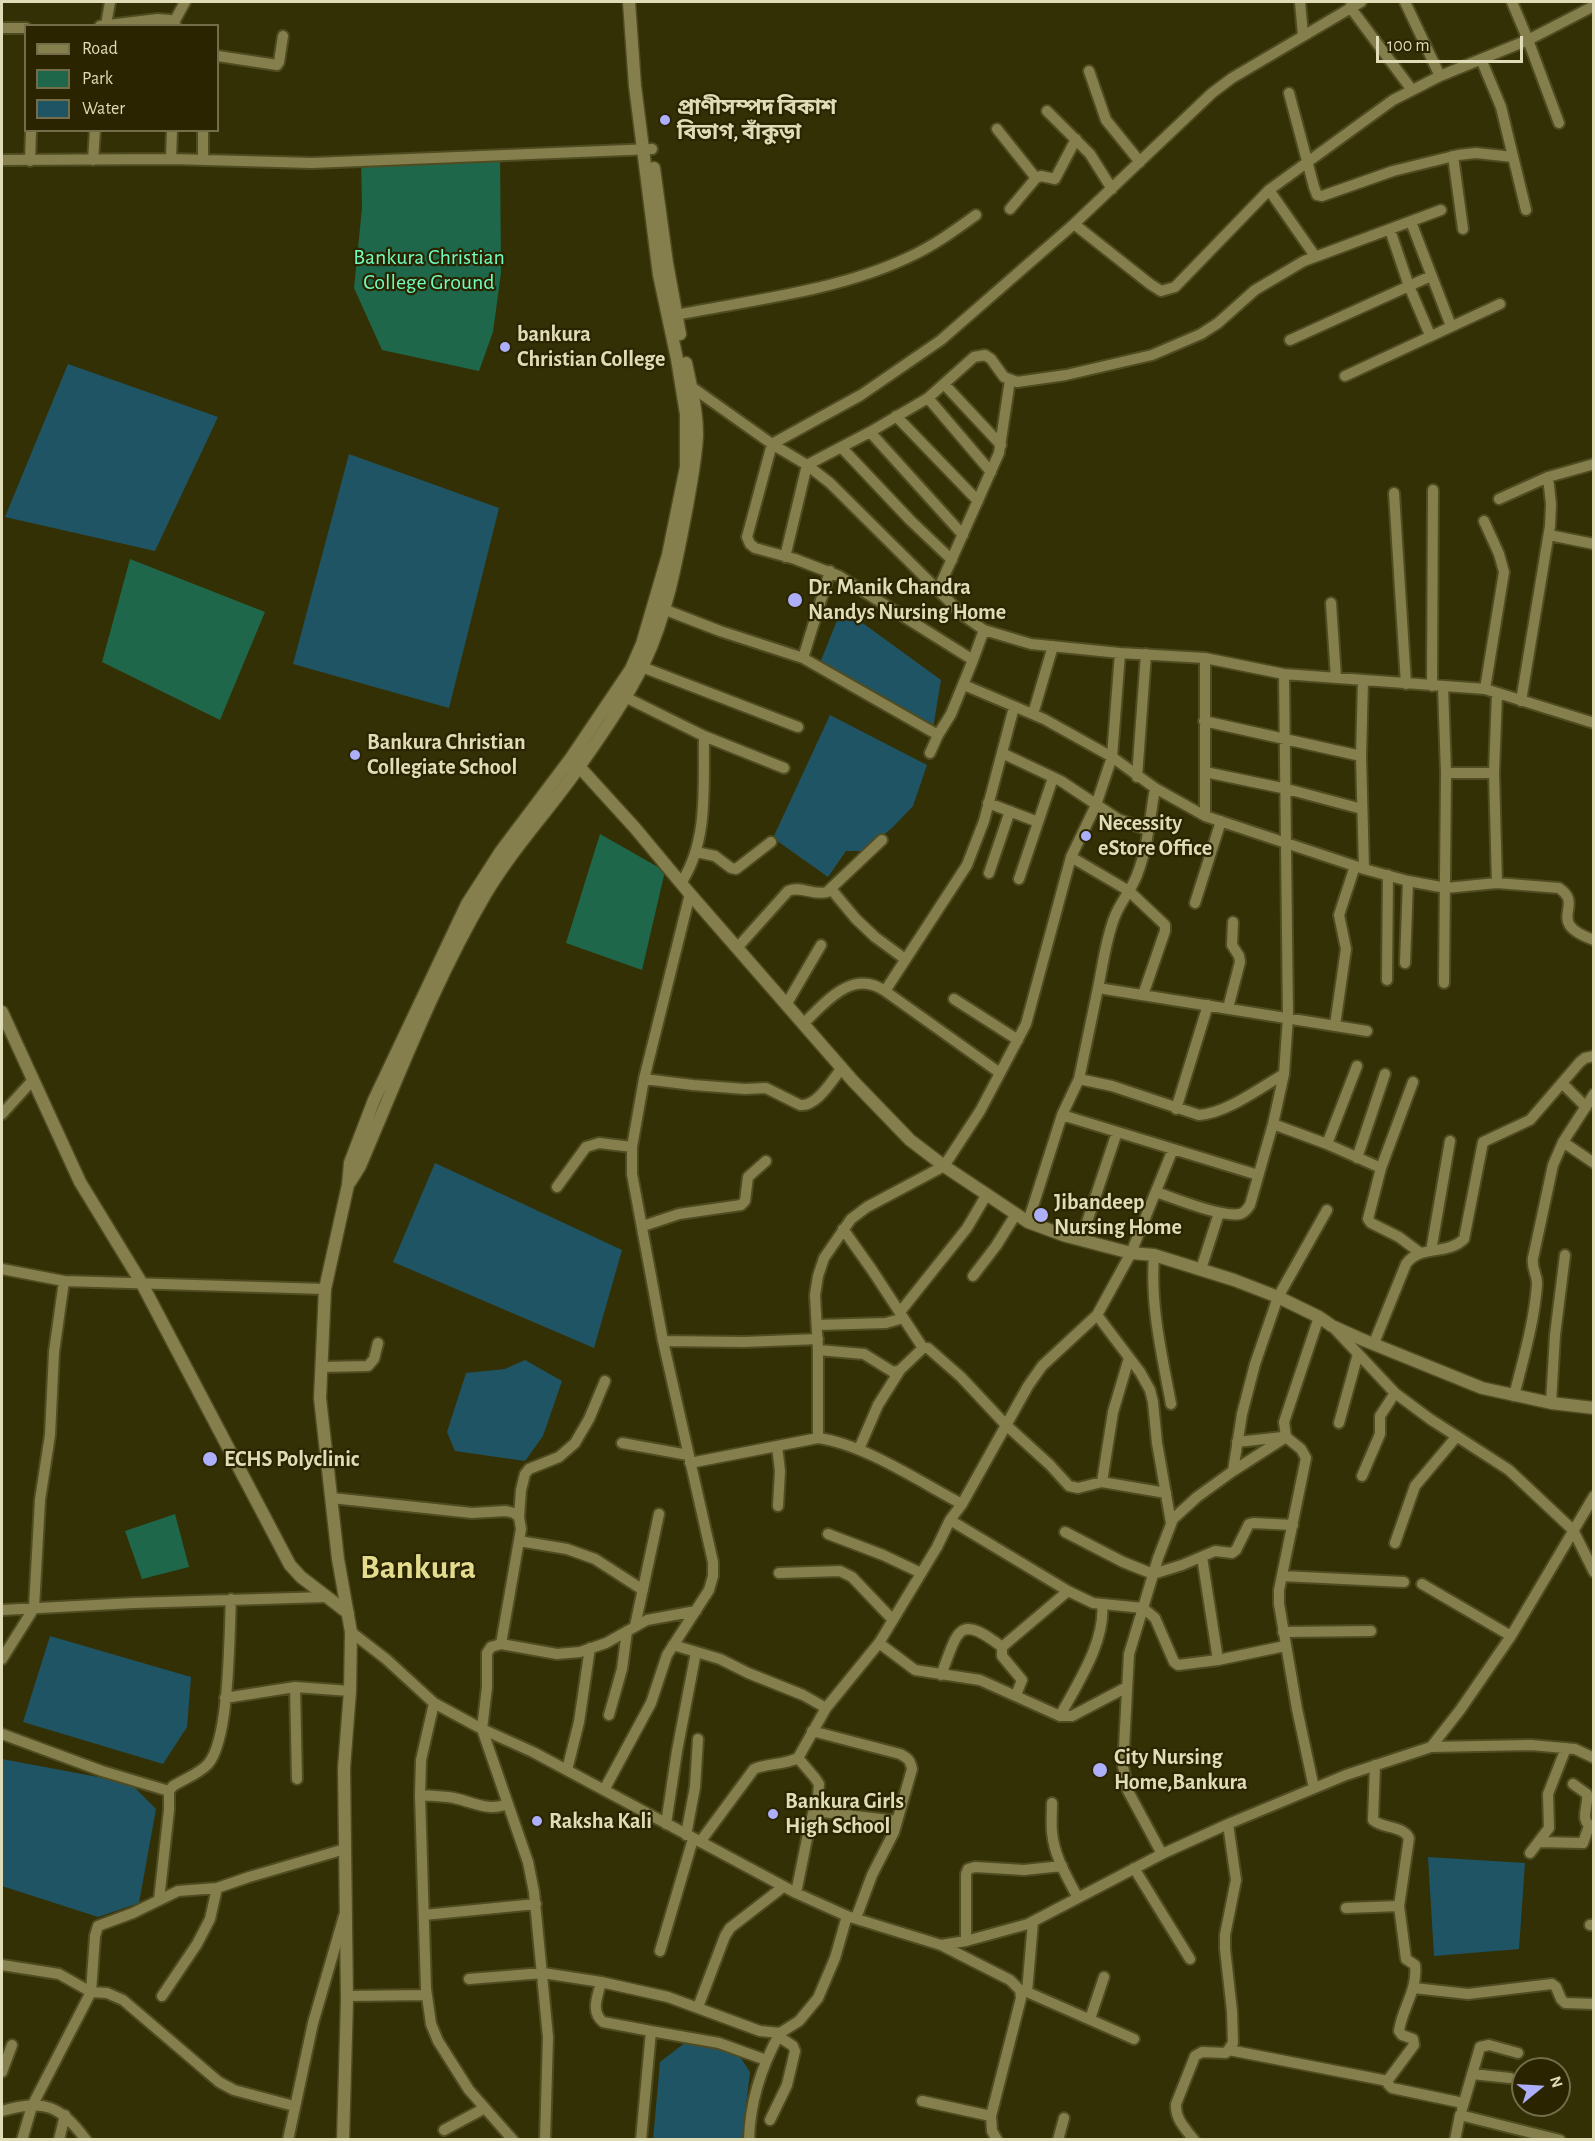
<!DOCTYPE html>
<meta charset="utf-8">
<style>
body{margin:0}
#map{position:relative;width:1595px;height:2141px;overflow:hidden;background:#343005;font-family:"Alegreya Sans",sans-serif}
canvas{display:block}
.frame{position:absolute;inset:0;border:3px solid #e0dcb7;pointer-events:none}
.legend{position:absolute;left:24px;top:24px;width:195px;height:108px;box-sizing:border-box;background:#2a2500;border:2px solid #736e49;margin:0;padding:8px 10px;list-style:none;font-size:18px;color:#e0dcb7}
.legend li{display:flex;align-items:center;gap:12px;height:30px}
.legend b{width:30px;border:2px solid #736e49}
.north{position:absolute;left:1511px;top:2057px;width:60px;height:60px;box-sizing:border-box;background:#2a2500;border:2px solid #736e49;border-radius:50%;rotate:72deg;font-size:16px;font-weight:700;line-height:24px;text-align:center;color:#e0dcb7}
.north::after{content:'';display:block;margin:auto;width:21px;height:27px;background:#adaffb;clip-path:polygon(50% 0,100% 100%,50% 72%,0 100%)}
.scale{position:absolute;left:1376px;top:36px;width:147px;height:27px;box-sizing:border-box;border:3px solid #e0dcb7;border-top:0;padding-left:8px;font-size:18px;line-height:21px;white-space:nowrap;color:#e0dcb7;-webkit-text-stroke:4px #2a2500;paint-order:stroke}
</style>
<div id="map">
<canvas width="1595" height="2141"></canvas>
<div class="frame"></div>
<ul class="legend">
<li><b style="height:8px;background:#857f4d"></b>Road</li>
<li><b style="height:16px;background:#1e674a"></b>Park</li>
<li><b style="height:16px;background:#1f5465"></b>Water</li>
</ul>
<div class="north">N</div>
<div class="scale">100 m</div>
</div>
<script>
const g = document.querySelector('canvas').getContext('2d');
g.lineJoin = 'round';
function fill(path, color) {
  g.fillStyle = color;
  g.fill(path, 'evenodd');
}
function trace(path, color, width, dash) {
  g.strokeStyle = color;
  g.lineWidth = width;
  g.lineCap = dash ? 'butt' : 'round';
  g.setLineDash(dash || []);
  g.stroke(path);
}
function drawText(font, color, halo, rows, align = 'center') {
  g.font = font + ' "Alegreya Sans","Noto Sans Bengali",sans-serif';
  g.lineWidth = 4.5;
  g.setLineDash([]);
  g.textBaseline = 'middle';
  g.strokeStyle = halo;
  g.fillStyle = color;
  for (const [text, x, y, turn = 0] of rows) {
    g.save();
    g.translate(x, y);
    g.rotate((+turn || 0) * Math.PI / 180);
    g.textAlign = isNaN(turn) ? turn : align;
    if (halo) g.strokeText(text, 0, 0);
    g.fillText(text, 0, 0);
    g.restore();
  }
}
fill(new Path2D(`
 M500 149 501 273 493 332 479 371 382 350 354 288 362 208 361 155Z
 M130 559 265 612 220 720 102 662Z
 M600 834 665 871 642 970 566 943Z
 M175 1514 189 1567 142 1579 125 1531Z`), '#1e674a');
fill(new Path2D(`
 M68 364 218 417 155 551 5 517Z
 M349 454 499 508 449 708 293 664Z
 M842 608 941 680 933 728 820 663Z
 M830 715 927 765 913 806 892 828 864 851H846L828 877 773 838Z
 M435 1163 622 1250 594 1348 393 1262Z
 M525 1360 562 1381 543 1436 525 1461 455 1451 447 1432 466 1373 505 1369Z
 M50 1636 191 1677 187 1727 163 1764 23 1722Z
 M2 1759 130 1783 156 1809 139 1903 98 1917 2 1886Z
 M1428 1857 1525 1863 1519 1949 1434 1956Z
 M686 2042 737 2052 750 2072 742 2139 653 2140 660 2062Z`), '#1f5465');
const minor = new Path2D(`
 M1300 2 1303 35
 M1405 2 1440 76
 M1512 2 1528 40 1594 6
 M1350 7 1412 90
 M174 22 185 2
 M106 25 110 2
 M100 26 158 19 170 20 176 26
 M2 28H26
 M218 56 277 65 279 62 283 36
 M1481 59 1501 107 1526 210
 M1089 71 1106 120 1140 162
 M1289 93 1314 187 1317 195 1322 196 1393 171 1458 155 1476 153 1513 157
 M1047 111 1090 154 1112 189
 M997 129 1036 178
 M1453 156 1463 229
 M171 159 172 130
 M2 160 171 159 312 163 652 149
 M93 160 95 130
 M203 160V130
 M30 161 31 130
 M1269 190 1315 256
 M1010 209 1036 178 1041 176 1055 179 1076 139
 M1411 222 1451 326
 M1074 224 1150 284 1161 291 1175 287 1269 190 1393 100 1440 76 1528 40 1559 123
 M1390 230 1409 286 1430 335
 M676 315C751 300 837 291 907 258 932 247 954 231 976 215
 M1290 340 1431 276
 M1345 376 1500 304
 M686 383 772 444 807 465 830 483 964 616 984 630 1031 644 1120 653 1205 658 1284 674 1485 689 1594 723
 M944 384 1001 445
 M928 398 991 472
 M896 416 978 501
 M870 432 963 535
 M842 448 910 520 952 560
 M1394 493 1406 684
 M1499 499 1548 477 1594 464
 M1484 521 1499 554 1504 572 1485 689
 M1549 535 1594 544
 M785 557 807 465 870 432 928 398 974 357 985 355 991 359 1004 377 1017 382 1066 375 1152 355 1201 334 1218 323 1255 290 1304 261 1441 210
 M938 590 999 453 1010 380
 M1331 603 1336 678
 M658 607 720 631 803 658 938 735
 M984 630 973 660 839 576 795 559 755 548 750 544 747 537 772 444 861 395 941 340 1074 224 1212 93 1232 78 1361 2
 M803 658 830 571
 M1205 658V816
 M642 667 798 727
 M1363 680 1361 756 1364 869
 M964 685 1044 719 1112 757 1155 788 1205 816 1364 869 1408 881 1446 888 1497 883
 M1432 686 1433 490
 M1443 687 1446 773 1444 983
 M1497 693 1494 773 1497 883 1559 888C1586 906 1543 922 1594 940
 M625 697 704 736 784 768
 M1521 701 1550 526 1551 504 1548 477
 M1033 714 1053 646
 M1204 721 1361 756
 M930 753 938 735 951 714 973 660
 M1002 753 1061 781 1118 819 1148 830
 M1205 772 1287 789 1362 809
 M1446 773H1494
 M1137 777 1146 654
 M988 803 1038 822
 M696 852 715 856 731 868 736 869 771 842
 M1071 857 1129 891 1165 925V931L1143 995
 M989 873 1010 811
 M1019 879 1053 778
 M681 883C709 841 703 785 704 736
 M831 889 856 919 875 937 905 959
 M1195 903 1221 821
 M737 948 788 891C800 885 814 896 827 892L882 840
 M1405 963 1408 881
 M1387 980 1388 875
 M1098 988C1103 964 1106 938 1115 916 1121 901 1132 889 1137 875 1148 847 1150 817 1155 788
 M885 991 967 865 984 821 1014 707
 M954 999 1018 1040
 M786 1005 821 945
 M1228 1008 1240 962 1239 956 1232 945 1233 922
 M803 1024C825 1003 852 968 885 991L1000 1073
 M1335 1025 1346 949 1339 915 1355 866
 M644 1079 693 1085 745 1089 766 1088 800 1105C817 1107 832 1080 842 1068
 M1079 1079 1112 1086 1199 1115C1227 1113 1260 1088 1284 1074
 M1413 1082 1381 1168 1368 1219 1371 1223 1399 1237 1419 1252
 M1562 1083 1586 1107
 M1176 1109 1208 1005
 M2 1114 32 1081
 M1062 1115 1258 1175
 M1273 1124 1327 1144 1381 1168
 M1563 1142 1594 1163
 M1327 1144 1357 1066
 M1357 1158 1385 1074
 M557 1187 586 1147 599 1143 632 1147
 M1156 1192C1174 1198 1222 1218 1240 1214 1245 1213 1247 1209 1250 1205L1273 1124 1284 1074 1288 1017 1284 674
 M1028 1222 1062 1115 1079 1079 1098 988 1367 1031
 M643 1226 679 1214 741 1205 745 1201 748 1177 766 1161
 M843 1229 872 1270 923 1348
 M1081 1240 1117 1132
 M1431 1251 1450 1141
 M1154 1255C1150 1306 1162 1355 1171 1404
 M2 1269 64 1281 325 1289
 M1201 1269 1219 1213
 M973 1276 996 1246 1016 1214
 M900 1312 967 1228 987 1194
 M1097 1315 1140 1372 1150 1390 1153 1402 1157 1443 1171 1523
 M817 1325 886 1323 903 1318
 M1333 1327 1395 1393 1430 1419 1509 1470 1573 1530 1594 1572
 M663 1341 744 1342 818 1339
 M1374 1343 1406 1264C1420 1244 1447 1256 1464 1239L1483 1142 1530 1120 1580 1062 1585 1058 1594 1056
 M818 1350 864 1354 893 1372 900 1370 923 1348H928L961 1377 1005 1424 1050 1465 1069 1486 1078 1488 1102 1482 1166 1493
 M322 1367 368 1366 374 1359 378 1343
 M1514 1396C1523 1360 1534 1323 1537 1285 1538 1275 1531 1269 1533 1258L1553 1165 1563 1142 1594 1094
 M1551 1403 1555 1335 1565 1255
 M1339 1423 1358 1354
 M818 1438V1350L815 1295 818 1276 824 1258 851 1219 867 1207 944 1166 980 1111 1026 1024 1071 857 1096 805 1112 757 1120 653
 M1237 1442 1283 1437
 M622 1443 688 1455
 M777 1446 780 1471 778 1506
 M859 1449 878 1405 900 1370
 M690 1463 818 1438C864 1444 920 1482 962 1504
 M1233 1471 1242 1414 1255 1364 1278 1297 1327 1210
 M1362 1476 1380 1434V1416L1395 1393
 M1102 1482 1113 1412 1129 1358
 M332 1498 472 1513 506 1511 514 1513 519 1517 521 1529 501 1644
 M519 1517 521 1490 525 1474 529 1469 559 1457 575 1443 589 1419 605 1381
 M950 1520 1068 1591 1093 1603 1143 1608 1155 1618 1174 1662 1178 1665 1218 1660 1285 1646
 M1065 1532 1123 1562 1153 1574 1182 1565 1215 1551 1232 1553 1236 1550 1249 1524 1253 1523 1293 1525
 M828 1534 883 1555 921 1573
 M519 1541 567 1549 595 1559 643 1590
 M1395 1543 1415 1486 1457 1436
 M1202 1557 1218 1660
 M779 1573 840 1571 852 1577 893 1620
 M1282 1576 1404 1582
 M1422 1584 1511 1636
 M2 1610 133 1603 326 1597
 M635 1626 659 1514
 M351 1632 386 1659 434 1703 482 1729 533 1752 796 1893 847 1916 941 1945 966 1941 1028 1924 1162 1854 1228 1824 1346 1775 1431 1747 1460 1710 1511 1636 1594 1496
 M1283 1632 1371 1631
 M879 1643 915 1670 980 1680 1060 1716H1072L1127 1687
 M673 1645 720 1659 748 1673 803 1695 826 1708
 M2 1659 34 1608 40 1500 50 1435 54 1352 64 1281
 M941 1675C958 1632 957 1612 1002 1647
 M295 1687 297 1779
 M1016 1695 1022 1680 1002 1656V1647L1068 1591
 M225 1698 295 1687 350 1691
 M434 1703 421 1760 420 1795 426 1989 431 2024 438 2041 469 2090 513 2140
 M609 1715 622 1669 627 1631
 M1060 1716C1077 1684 1106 1641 1102 1604
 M812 1731 900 1754C908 1758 910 1760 912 1769L894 1832 872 1875 856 1918
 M2 1734 102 1771 169 1791
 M1431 1747 1531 1745 1575 1749 1594 1758
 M1375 1765 1373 1820C1383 1829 1402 1825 1409 1838L1399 1906 1406 1959 1415 1965C1418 1990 1402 2008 1399 2031L1402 2035 1413 2039 1414 2045 1388 2080V2084L1392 2088 1463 2103
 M567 1770 579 1722 590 1648
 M1573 1784 1587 1794C1589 1807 1578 1821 1593 1827
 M1314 1788 1297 1709 1279 1604V1590L1306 1458 1301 1449 1286 1437 1284 1422 1319 1317
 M604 1790 651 1703 667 1655 709 1590 713 1576V1562L663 1341 632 1174V1147L644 1079 690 894
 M420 1795C431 1796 443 1796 454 1798 473 1802 489 1812 507 1804
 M1052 1803C1052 1813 1051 1823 1052 1832 1054 1856 1067 1877 1078 1898
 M814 1811 897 1821
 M666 1824 677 1751 696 1652
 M686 1835 695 1787 698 1739
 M700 1842 754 1769C768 1763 784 1765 798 1758L826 1708 879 1643 937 1547 950 1520 962 1504 1028 1386 1042 1366 1097 1315 1131 1253 1173 1149
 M1539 1842 1583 1843 1589 1826
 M1530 1853 1549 1828 1548 1794 1566 1748
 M1162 1854 1128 1791 1123 1766 1129 1654 1143 1608 1158 1558 1173 1519 1197 1497 1233 1471 1286 1437
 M1134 1868 1190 1959
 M796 1893 810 1824 818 1796 819 1784 815 1778 798 1758
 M159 1900 169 1810V1791L173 1786C184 1779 199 1774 208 1764 230 1739 229 1635 231 1599
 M1346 1908 1399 1906
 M424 1915 536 1904
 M1590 1925H1594
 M966 1941V1874L968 1869 975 1867 1024 1870 1062 1866
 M941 1945 1010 1980 1020 1990 1021 1998 991 2116 992 2131 997 2140
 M660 1951 693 1839
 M2 1965 59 1974 91 1992 107 1993 123 2000 219 2082 234 2090 294 2106
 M469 1979 543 1973 601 1982 668 1997 760 2031 780 2033 799 2021 818 1998 835 1958 847 1916
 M601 1982C598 1996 590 2011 603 2022L651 2031 641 2140
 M1414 1988 1468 1994 1552 1984 1556 1987 1561 1999 1565 2003 1594 2004
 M1020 1990 1027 1992 1134 2039
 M1027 1992 1033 1922
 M162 1996 197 1944 210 1919 217 1888
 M347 1996 427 1995
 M698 2007 725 1936 730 1928 783 1887
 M1090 2019 1104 1977
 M651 2031 719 2043 766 2060
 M1229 2050 1388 2081
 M2 2072 12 2045
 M1472 2074 1510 2078
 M922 2101 991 2116
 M1462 2109 1480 2047 1489 2045 1518 2053
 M2 2111C44 2099 60 2105 86 2140
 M770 2120 787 2085 795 2051 793 2046 778 2036
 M444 2130 485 2108
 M22 2140 32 2106 91 1992 95 1936 98 1926 133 1913 178 1891 217 1888 249 1877 345 1849
 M59 2140 65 2115
 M288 2140 313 2023 344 1916
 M545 2140 548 2037 534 1892 528 1862 482 1729 487 1687V1653L491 1647 501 1644 557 1654 580 1652 606 1643 647 1620 696 1611
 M749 2140C750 2101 761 2067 780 2033
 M1058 2140 1064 2118
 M1194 2140C1185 2128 1175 2119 1176 2104L1195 2056 1202 2052 1226 2053 1233 2043 1232 2011 1225 1949V1935L1236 1880 1228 1824
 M1455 2140 1460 2115 1560 2140`);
const tertiary = new Path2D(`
 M654 168 667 263 680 334
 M574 761 635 828 690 894 853 1081 910 1140 944 1166 1028 1222 1066 1236 1131 1253 1154 1255 1234 1280 1278 1297 1319 1317 1332 1326 1361 1339 1482 1388 1551 1403 1594 1408
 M2 1012 80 1182 141 1282 290 1565 301 1577 348 1613
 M350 1182 360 1166C399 1075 435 980 485 895 512 849 549 810 579 767 602 734 626 700 644 663 667 615 677 559 687 506 691 483 696 459 697 435 697 410 691 387 686 363
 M343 2140 347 2000 344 1768 350 1691 351 1632 338 1559 320 1398 325 1289 348 1185 350 1163 374 1100 467 904 501 851 571 758 631 669 642 644 668 555 686 467V414L677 359 659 275 635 86 629 2`);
trace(minor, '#504c21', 14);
trace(tertiary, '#504c21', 15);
trace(minor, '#857f4d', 10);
trace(tertiary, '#857f4d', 12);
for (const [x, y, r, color] of [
 [665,120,6,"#adaffb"],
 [505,347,6,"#adaffb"],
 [795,600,8,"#adaffb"],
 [355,755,6,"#adaffb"],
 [1086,836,6,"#adaffb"],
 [1041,1215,8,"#adaffb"],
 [210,1459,8,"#adaffb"],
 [1100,1770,8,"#adaffb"],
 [773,1814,6,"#adaffb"],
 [537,1821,6,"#adaffb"]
]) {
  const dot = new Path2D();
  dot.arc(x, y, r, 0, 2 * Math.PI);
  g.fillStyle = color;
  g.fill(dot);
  trace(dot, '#2a2500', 2);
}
drawText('bold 22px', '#e0dcb7', '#2a2500', [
 ["প্রাণীসম্পদ বিকাশ",677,107],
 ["বিভাগ, বাঁকুড়া",677,132],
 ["bankura",517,334],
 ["Christian College",517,359],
 ["Dr. Manik Chandra",808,587],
 ["Nandys Nursing Home",808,612],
 ["Bankura Christian",367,742],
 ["Collegiate School",367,767],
 ["Necessity",1098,823],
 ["eStore Office",1098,848],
 ["Jibandeep",1054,1202],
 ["Nursing Home",1054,1227],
 ["ECHS Polyclinic",224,1459],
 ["City Nursing",1114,1757],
 ["Home,Bankura",1114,1782],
 ["Bankura Girls",785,1801],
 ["High School",785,1826],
 ["Raksha Kali",549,1821]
], 'left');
drawText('22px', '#71fcc0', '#2a2500', [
 ["Bankura Christian",429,257],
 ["College Ground",429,282]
]);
drawText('bold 34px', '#e3db8d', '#2a2500', [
 ["Bankura",418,1568]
]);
</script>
